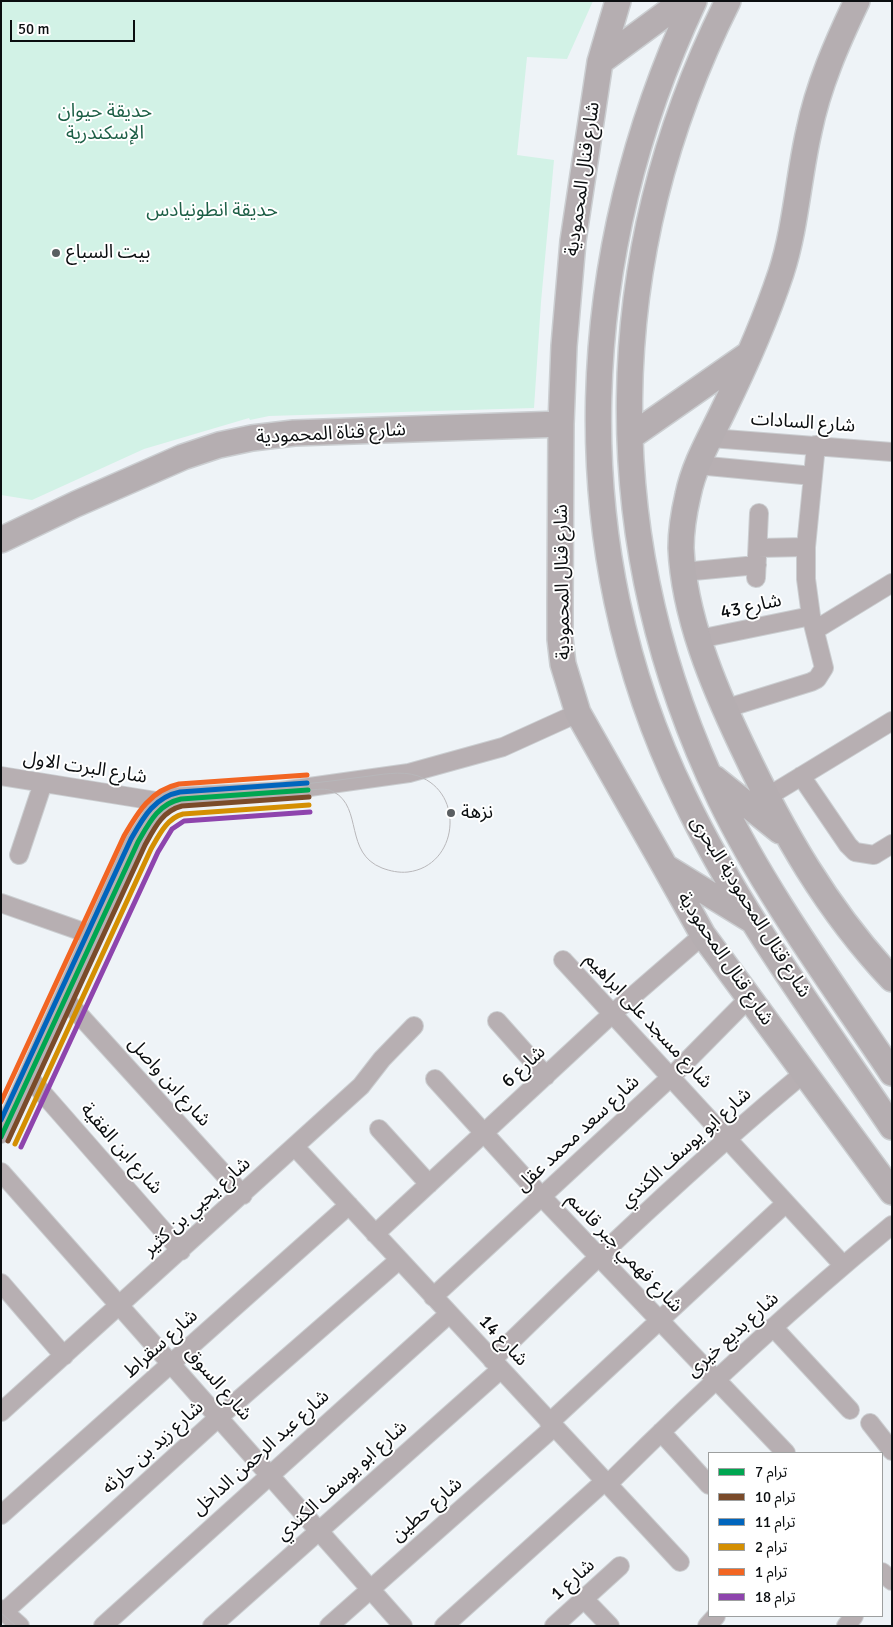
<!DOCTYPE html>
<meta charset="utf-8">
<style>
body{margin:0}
#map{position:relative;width:893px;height:1627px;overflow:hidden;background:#eef3f7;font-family:Signika,"Noto Sans Arabic",sans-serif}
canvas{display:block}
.frame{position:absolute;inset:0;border:2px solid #0b0e10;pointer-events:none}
.legend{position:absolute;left:708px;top:1452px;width:175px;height:165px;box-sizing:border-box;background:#fff;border:1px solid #9d9f9f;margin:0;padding:6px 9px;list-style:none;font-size:15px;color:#0b0e10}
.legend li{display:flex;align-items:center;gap:10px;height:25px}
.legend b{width:25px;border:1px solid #9d9f9f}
.scale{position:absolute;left:10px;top:20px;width:125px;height:22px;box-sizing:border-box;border:2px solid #0b0e10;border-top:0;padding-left:6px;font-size:15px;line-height:18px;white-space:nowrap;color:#0b0e10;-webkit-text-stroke:4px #fff;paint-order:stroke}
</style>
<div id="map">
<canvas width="893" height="1627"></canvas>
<div class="frame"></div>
<ul class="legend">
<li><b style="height:6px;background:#00a651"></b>ترام 7</li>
<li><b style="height:6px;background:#7a4b2a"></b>ترام 10</li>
<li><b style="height:6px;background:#0065bd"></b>ترام 11</li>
<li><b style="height:6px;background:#d48f02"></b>ترام 2</li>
<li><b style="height:6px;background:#f26522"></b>ترام 1</li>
<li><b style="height:6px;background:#8e44ad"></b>ترام 18</li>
</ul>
<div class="scale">50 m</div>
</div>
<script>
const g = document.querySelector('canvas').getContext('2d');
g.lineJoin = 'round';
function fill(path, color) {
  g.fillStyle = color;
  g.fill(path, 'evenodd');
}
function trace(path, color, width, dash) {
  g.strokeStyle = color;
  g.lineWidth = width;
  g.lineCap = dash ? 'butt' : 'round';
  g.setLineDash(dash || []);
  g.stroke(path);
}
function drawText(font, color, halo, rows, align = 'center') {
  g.font = font + ' Signika,"Noto Sans Arabic",sans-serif';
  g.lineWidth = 4;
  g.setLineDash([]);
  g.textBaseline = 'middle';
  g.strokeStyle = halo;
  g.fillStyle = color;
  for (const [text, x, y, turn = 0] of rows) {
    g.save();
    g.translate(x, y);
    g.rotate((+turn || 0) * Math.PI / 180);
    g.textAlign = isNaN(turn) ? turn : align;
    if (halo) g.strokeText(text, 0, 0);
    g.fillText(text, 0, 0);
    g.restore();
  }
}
fill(new Path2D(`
 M1 1H593L567 59 527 57 517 155 554 160 541 302 534 408 269 416 250 420 249 418 144 449 32 500 1 495Z`), '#d2f2e6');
const street = new Path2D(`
 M711 438 892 452
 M697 465 813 476
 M758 548 806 547
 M683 572 757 565
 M756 578 759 513
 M815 630 892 583
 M699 639 811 616
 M724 709 811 682 817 679 824 668 811 616 806 579V547L816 445
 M1 776 162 802
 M801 776 848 845 855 852 874 855 892 844
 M767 797 892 721
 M19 855 43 783
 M1 903 92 935
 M563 960 843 1265
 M64 998 243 1195
 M497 1021 546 1076
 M27 1078 33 1082 181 1251
 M435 1079 542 1197 786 1453
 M379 1129 429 1184
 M1 1134 134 842 155 810 170 797 281 791 409 773 503 747 578 713
 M295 1147 680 1562
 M1 1172 403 1626
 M375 1234 612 1014 703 935
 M1 1283 64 1356
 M433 1297 671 1077 749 998
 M773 1327 850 1410
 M492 1360C593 1261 695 1164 804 1073
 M1 1412 361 1086 382 1059 414 1026
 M549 1423 786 1203
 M870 1423 892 1451
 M661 1432 709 1485
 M609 1483C700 1393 793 1306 892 1225
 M1 1515 349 1205
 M882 1572 892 1581
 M584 1599 610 1626
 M1 1609 20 1626
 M4 1612 219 1417 399 1260
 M103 1626 449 1314
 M212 1626 500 1370
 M329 1626 554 1427
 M444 1626 606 1480
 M554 1626 620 1566
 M707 1626 716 1616
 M846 1626 854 1616`);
const secondary = new Path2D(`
 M618 1 600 62 573 241 564 346 561 424 560 604V639L563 664 578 713 664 865 703 935 892 1192
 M694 1C576 252 561 545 684 797 740 914 820 1020 892 1127
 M728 1C600 257 596 540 720 799 767 896 833 984 892 1073
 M857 1C837 43 818 86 809 131 798 179 796 227 781 273 765 321 745 366 723 411 710 438 694 465 688 495 684 512 681 530 681 548 684 616 713 685 742 746 782 831 827 910 892 979
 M600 62 683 1
 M630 437 749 354
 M1 540 76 504 183 457 219 445 252 438 294 433 561 424
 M714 778 780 831
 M667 868 750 919`);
trace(street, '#cbced1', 20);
trace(secondary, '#cbced1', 28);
trace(street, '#b7afb2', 18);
trace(secondary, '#b5aeb1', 25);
trace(new Path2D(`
 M1 1127 132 840 158 801 166 795C187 789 212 791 234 790 277 787 319 783 362 777 380 775 401 770 418 776 466 793 458 866 408 872 399 873 390 871 382 868 344 853 363 808 334 792 326 787 316 790 308 790
 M1 1613 16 1626`), '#b8b7ba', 1);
trace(new Path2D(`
 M1 1137 138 842C149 823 158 804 181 799L308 790`), '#00a651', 5);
trace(new Path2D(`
 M8 1141 145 845C154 829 162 811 182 806L309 797`), '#7a4b2a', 5);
trace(new Path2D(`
 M1 1120 131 839C143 818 154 797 180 792L307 783`), '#0065bd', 5);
trace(new Path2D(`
 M15 1144 151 849C159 835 167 818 183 814L309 805`), '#d48f02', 5);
trace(new Path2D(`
 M1 1102 124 836C138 812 151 790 179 784L307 775`), '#f26522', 5);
trace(new Path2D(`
 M21 1147 158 852 172 829 184 821 310 812`), '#8e44ad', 5);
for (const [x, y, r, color] of [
 [56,253,5,"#5a5e61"],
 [451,813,5,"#5a5e61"]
]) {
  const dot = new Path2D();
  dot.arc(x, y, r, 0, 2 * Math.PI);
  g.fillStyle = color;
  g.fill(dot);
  trace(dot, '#fff', 2);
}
drawText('19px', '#1d5f46', '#fff', [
 ["حديقة حيوان",105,112],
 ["الإسكندرية",105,134],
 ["حديقة انطونيادس",212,211]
]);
drawText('19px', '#0b0e10', '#fff', [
 ["شارع قنال المحمودية",583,179,-82],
 ["شارع السادات",803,423,4],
 ["شارع قناة المحمودية",331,434,-3],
 ["شارع قنال المحمودية",563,582,-91],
 ["شارع 43",751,607,-12],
 ["شارع البرت الاول",85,768,9],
 ["شارع قنال المحمودية البحرى",750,907,58],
 ["شارع قنال المحمودية",725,959,56],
 ["شارع مسجد على ابراهيم",648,1021,47],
 ["شارع 6",524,1067,-43],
 ["شارع ابن واصل",169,1082,48],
 ["شارع سعد محمد عقل",578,1134,-43],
 ["شارع ابو يوسف الكندي",686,1148,-42],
 ["شارع ابن الفقية",121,1149,49],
 ["شارع يحيي بن كثير",197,1207,-42],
 ["شارع فهمي جبر قاسم",624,1253,46],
 ["شارع بديع خيرى",733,1335,-42],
 ["شارع 14",503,1341,47],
 ["شارع سقراط",161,1344,-42],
 ["شارع السوق",218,1384,49],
 ["شارع زيد بن حارثه",153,1448,-42],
 ["شارع عبد الرحمن الداخل",261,1453,-42],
 ["شارع ابو يوسف الكندي",342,1481,-42],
 ["شارع حطين",427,1510,-41],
 ["شارع 1",573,1580,-42]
]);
drawText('19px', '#0b0e10', '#fff', [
 ["بيت السباع",66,253],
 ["نزهة",461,813]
], 'left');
</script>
